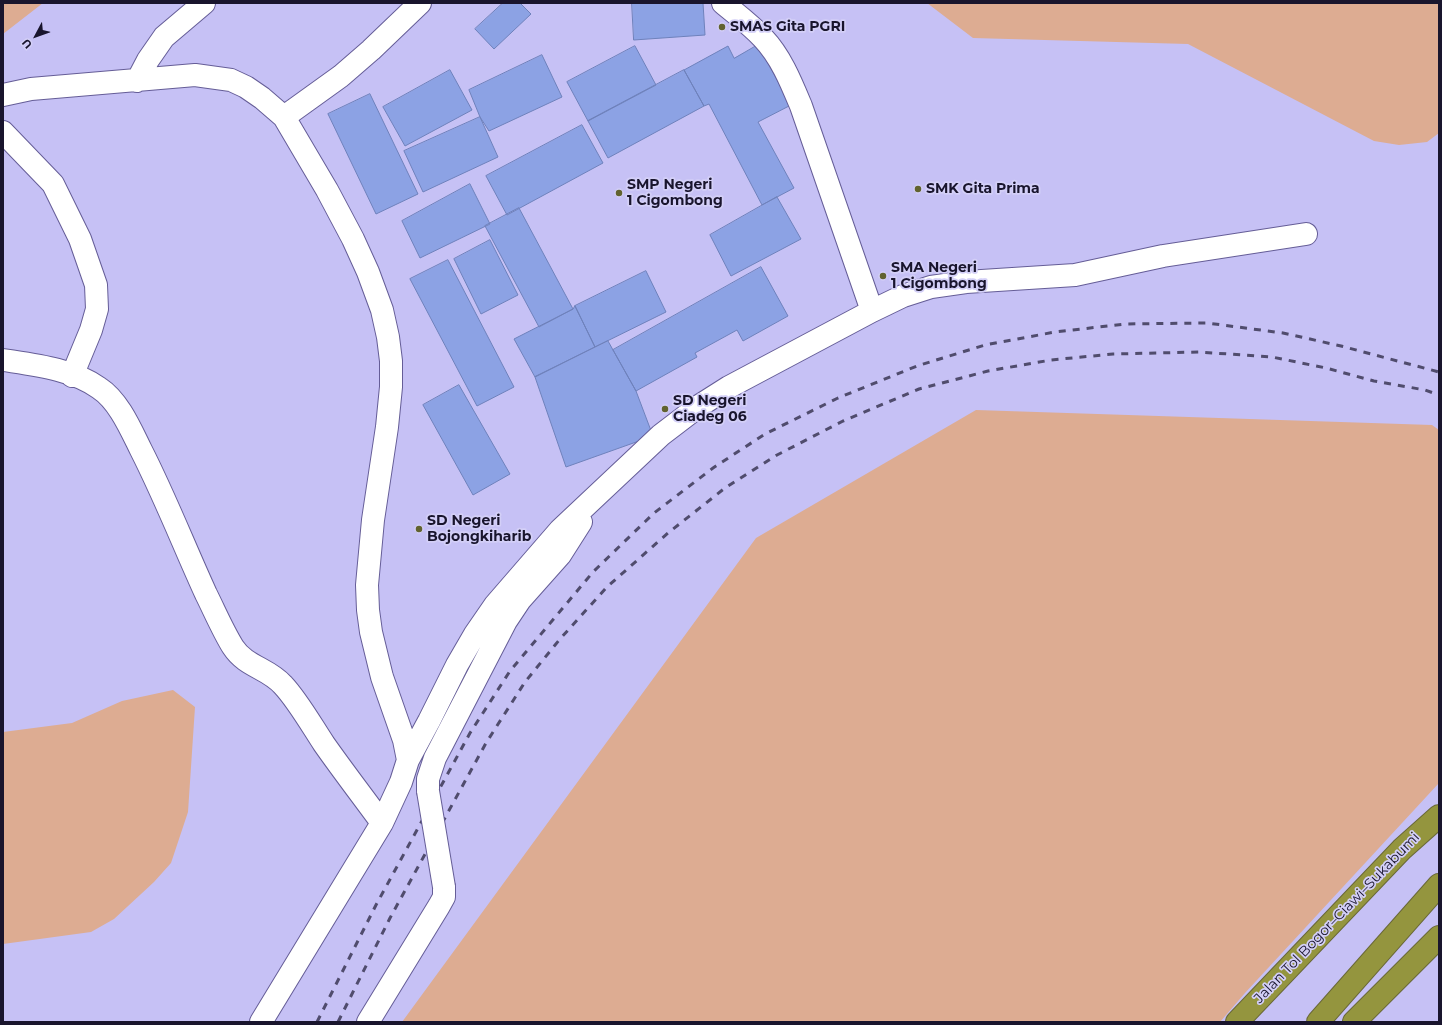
<!DOCTYPE html>
<meta charset="utf-8">
<style>
body{margin:0}
#map{position:relative;width:1442px;height:1025px;overflow:hidden;background:#c6c1f5;font-family:Montserrat,sans-serif}
canvas{display:block}
.frame{position:absolute;inset:0;border:4px solid #19152d;pointer-events:none}
.north{position:absolute;left:16px;top:16px;width:40px;height:40px;-webkit-text-stroke:3px #d3cff7;paint-order:stroke;rotate:229deg;font-size:11px;font-weight:700;line-height:16px;text-align:center;color:#19152d}
.north::after{content:'';display:block;margin:auto;width:14px;height:18px;background:#19152d;clip-path:polygon(50% 0,100% 100%,50% 72%,0 100%)}
</style>
<div id="map">
<canvas width="1442" height="1025"></canvas>
<div class="frame"></div>
<div class="north">U</div>
</div>
<script>
const g = document.querySelector('canvas').getContext('2d');
g.lineJoin = 'round';
function fill(path, color) {
  g.fillStyle = color;
  g.fill(path, 'evenodd');
}
function trace(path, color, width, dash) {
  g.strokeStyle = color;
  g.lineWidth = width;
  g.lineCap = dash ? 'butt' : 'round';
  g.setLineDash(dash || []);
  g.stroke(path);
}
function drawText(font, color, halo, rows, align = 'center') {
  g.font = font + ' Montserrat,sans-serif';
  g.lineWidth = 3.5;
  g.setLineDash([]);
  g.textBaseline = 'middle';
  g.strokeStyle = halo;
  g.fillStyle = color;
  for (const [text, x, y, turn = 0] of rows) {
    g.save();
    g.translate(x, y);
    g.rotate((+turn || 0) * Math.PI / 180);
    g.textAlign = isNaN(turn) ? turn : align;
    if (halo) g.strokeText(text, 0, 0);
    g.fillText(text, 0, 0);
    g.restore();
  }
}
fill(new Path2D(`
 M3 3H43L3 34Z
 M927 3H1439V133L1427 142 1399 145 1374 141 1188 44 973 38Z
 M976 410 1432 425 1439 430V783L1245 993 1220 1022H402L756 538Z
 M173 690 195 707 188 812 171 863 154 882 114 919 91 932 3 944V732L72 723 122 701Z`), '#ddac92');
const building = new Path2D(`
 M503 3H520L531 14 494 49 475 29Z
 M632 3H703L705 35 634 40Z
 M758 45 791 105 758 122 794 188 762 205 709 104 704 106 684 70 728 46 734 58Z
 M635 46 656 85 588 121 567 82Z
 M542 55 562 97 489 131 480 117 469 90Z
 M450 70 472 110 405 146 383 107Z
 M684 70 704 106 608 158 588 121Z
 M370 94 418 194 376 214 328 114Z
 M480 117 498 157 423 192 404 151Z
 M582 125 603 163 507 215 486 176Z
 M470 184 490 224 420 258 402 221Z
 M777 197 801 239 731 276 710 235Z
 M519 208 573 309 539 327 485 226Z
 M490 240 518 295 481 314 454 259Z
 M448 260 514 387 477 406 410 279Z
 M761 267 788 316 743 341 737 330 695 353 697 357 636 391 613 350Z
 M646 271 666 312 595 347 575 306Z
 M575 306 595 347 535 377 514 339 573 309Z
 M608 341 636 391 653 436 566 467 535 377Z
 M459 385 510 474 473 495 423 405Z`);
fill(building, '#8ca2e4');
trace(building, '#6e81bb', 1);
const minor = new Path2D(`
 M723 3C736 14 751 25 763 38 781 57 791 82 801 106L872 311
 M137 81 148 60 164 37 204 3
 M3 95 31 89 195 75 231 80 246 87 262 98 284 117 327 190 353 239 368 272 382 310 388 337 391 361V387L387 427 373 520 367 585 368 610 371 632 382 677 404 740 408 760 401 782 382 823 261 1022
 M284 117 341 76 371 50 420 3
 M3 132 53 184 80 239 96 285 97 309 91 330 72 376
 M3 360C35 365 72 369 99 388 119 401 131 430 141 450 165 497 184 546 206 594 215 612 223 631 233 647 246 667 268 668 283 685 298 701 312 726 324 744 343 771 363 797 382 823
 M408 760 429 721 457 665 475 634 495 605 560 530 661 435 699 406 729 387 872 311 903 296 931 287 966 282 1075 275 1163 256 1306 234
 M428 791V779L435 758 506 621 520 600 560 555 581 522
 M368 1022 439 906 444 897V887`);
const motorway = new Path2D(`
 M1237 1022 1402 849 1439 816
 M1318 1022 1439 885
 M1354 1022 1439 937`);
trace(minor, '#655d97', 24);
trace(motorway, '#696838', 24);
trace(minor, '#fff', 22);
trace(motorway, '#94953e', 22);
trace(new Path2D(`
 M317 1022 376 905 470 733 510 671 593 572 654 513 713 468 765 434 838 398 917 366 985 345 1055 332 1125 324 1207 323 1283 333 1341 346 1439 372
 M338 1022 390 918 486 743 525 682 560 639 607 587 668 533 725 488 777 455 843 421 919 389 988 371 1051 360 1113 354 1199 352 1272 357 1326 368 1374 381 1425 390 1439 395`), '#504c6d', 3, [7, 7]);
const minorBridge = new Path2D(`
 M428 791 444 887`);
trace(minorBridge, '#655d97', 24, []);
trace(minorBridge, '#fff', 22);
for (const [x, y, r, color] of [
 [722,27,4,"#61622f"],
 [918,189,4,"#61622f"],
 [619,193,4,"#61622f"],
 [883,276,4,"#61622f"],
 [665,409,4,"#61622f"],
 [419,529,4,"#61622f"]
]) {
  const dot = new Path2D();
  dot.arc(x, y, r, 0, 2 * Math.PI);
  g.fillStyle = color;
  g.fill(dot);
  trace(dot, '#d3cff7', 1.5);
}
drawText('bold 14px', '#19152d', '#d3cff7', [
 ["SMAS Gita PGRI",730,27],
 ["SMP Negeri",627,185],
 ["1 Cigombong",627,201],
 ["SMK Gita Prima",926,189],
 ["SMA Negeri",891,268],
 ["1 Cigombong",891,284],
 ["SD Negeri",673,401],
 ["Ciadeg 06",673,417],
 ["SD Negeri",427,521],
 ["Bojongkiharib",427,537]
], 'left');
drawText('14px', '#19152d', '#d3cff7', [
 ["Jalan Tol Bogor–Ciawi–Sukabumi",1337,918,-46]
]);
</script>
